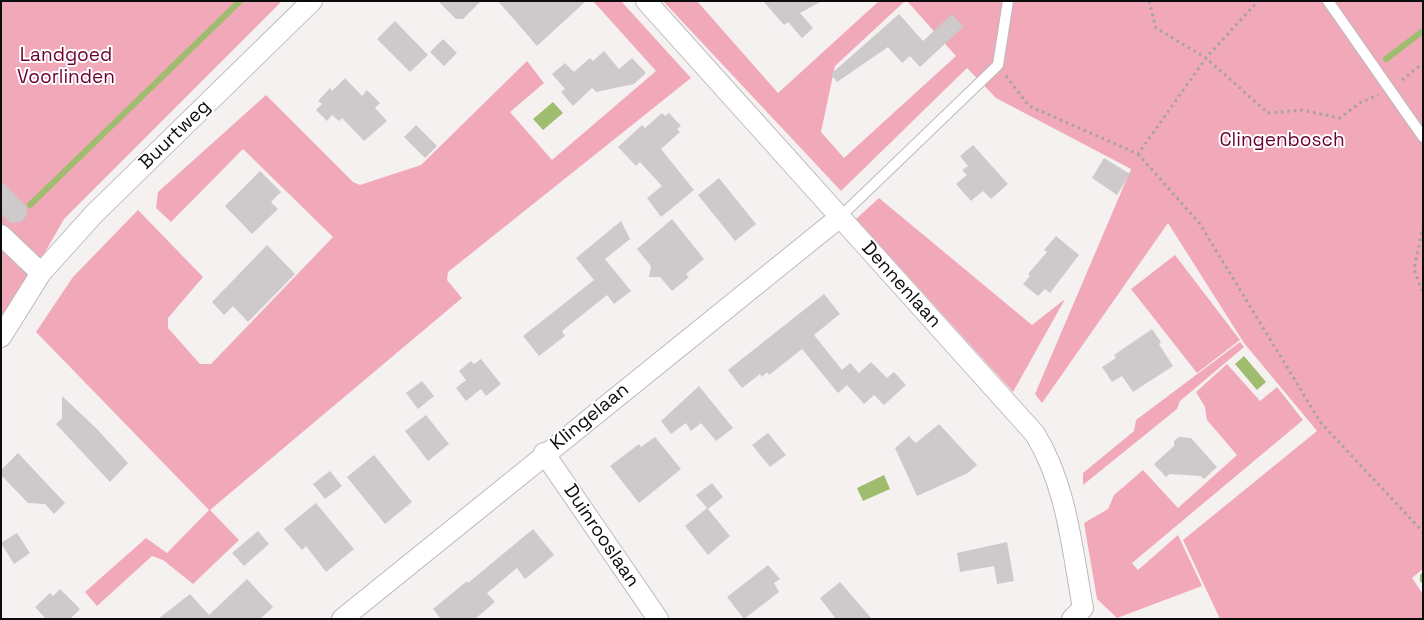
<!DOCTYPE html>
<style>
body{margin:0}
#map{position:relative;width:1424px;height:620px;overflow:hidden;background:#f5f1f1;font-family:"Space Grotesk",sans-serif}
canvas{display:block}
.frame{position:absolute;inset:0;border:2px solid #0d0c0c;pointer-events:none}
</style>
<div id="map">
<canvas width="1424" height="620"></canvas>
<div class="frame"></div>
</div>
<script>
const g = document.querySelector('canvas').getContext('2d');
g.lineJoin = 'round';
function fill(path, color) {
  g.fillStyle = color;
  g.fill(path, 'evenodd');
}
function trace(path, color, width, dash) {
  g.strokeStyle = color;
  g.lineWidth = width;
  g.lineCap = dash ? 'butt' : 'round';
  g.setLineDash(dash || []);
  g.stroke(path);
}
function drawText(font, color, halo, rows, align = 'center') {
  g.font = font + ' "Space Grotesk",sans-serif';
  g.lineWidth = 4;
  g.setLineDash([]);
  g.textBaseline = 'middle';
  g.strokeStyle = halo;
  g.fillStyle = color;
  for (const [text, x, y, turn = 0] of rows) {
    g.save();
    g.translate(x, y);
    g.rotate((+turn || 0) * Math.PI / 180);
    g.textAlign = isNaN(turn) ? turn : align;
    if (halo) g.strokeText(text, 0, 0);
    g.fillText(text, 0, 0);
    g.restore();
  }
}
fill(new Path2D(`
 M1 1H282L64 219 28 282 1 320Z
 M593 1H621L691 78 448 272 447 280 462 298 210 510 239 540 193 584 163 560 152 556 97 606 85 592 146 538 167 553 209 510 36 332 73 277 138 210 203 277 168 318V328L200 364H211L333 237 243 149 171 222 156 208 158 192 266 95 353 182 360 185 421 165 527 61 544 83 510 112 552 160 656 71Z
 M663 1H697L778 93 879 1H905L835 66 821 132 844 158 956 56 907 1H1423V569L1412 578 1423 594V619H1220L1183 540 1317 431 1244 343 1168 223 1042 403 1035 394 1131 169 996 98 967 68 841 191Z
 M879 198 1032 325 1065 299 1013 392 856 219Z
 M1175 255 1240 340 1197 373 1131 289Z
 M1240 342 1244 347 1180 401 1177 409 1083 485V473L1134 431 1136 420Z
 M1227 364 1260 401 1277 387 1303 420 1132 563 1138 570 1178 535 1202 586 1117 618 1097 599 1084 523 1108 509 1114 495 1143 470 1178 508 1237 455 1207 420 1205 407 1196 392Z`), '#f1a9ba');
fill(new Path2D(`
 M553 102 563 113 543 130 533 119Z
 M1244 356 1266 382 1257 390 1235 364Z
 M884 475 890 489 863 501 857 488Z`), '#a0bc6f');
trace(new Path2D(`
 M1386 59 1423 31
 M30 205 240 1
 M1423 576V580`), '#a0bc6f', 6);
fill(new Path2D(`
 M438 1H481L463 19H456Z
 M498 1H586L537 46Z
 M763 1H822L800 13 813 28 802 38 788 22 784 25Z
 M899 14 923 41 952 14 963 27 920 67 910 56 902 63 888 47 837 82 831 74Z
 M395 21 428 55 410 72 377 39Z
 M443 39 457 53 444 66 430 52Z
 M604 51 619 69 632 58 646 73 634 84 596 92 592 88 573 106 561 92 565 89 552 74 565 63 574 72 590 58 593 61Z
 M345 78 362 96 367 90 380 103 375 108 387 121 364 141 342 118 339 121 332 115 327 121 316 110 322 104 318 101 330 88 332 91Z
 M662 113 665 116 669 113 681 126 677 129 680 132 661 149 694 190 661 217 647 198 662 186 640 162 636 166 618 147 642 125 645 128Z
 M416 125 437 146 425 158 404 137Z
 M973 145 1008 184 991 199 983 191 971 201 956 184 967 175 962 170 968 166 960 156Z
 M1104 158 1130 174 1117 195 1092 178Z
 M260 171 281 192 271 202 278 209 252 234 225 206Z
 M719 178 756 224 735 241 698 195Z
 M1 181 27 207V215L21 222 11 223 1 214Z
 M672 219 704 259 686 274 689 277 672 291 660 277H649L651 266 637 249Z
 M621 221 630 239 605 259 631 291 614 304 607 295 562 331 565 336 539 356 523 336 594 280 576 258Z
 M1056 236 1079 255 1050 293 1045 289 1038 296 1023 284 1030 276 1028 274 1047 252 1044 250Z
 M267 245 295 274 248 322 233 306 224 315 212 302Z
 M824 294 840 314 814 335 842 370 850 363 859 373 871 362 887 378 894 372 906 385 884 405 874 395 864 404 847 385 838 393 802 349 769 375 767 372 762 377 760 374 742 388 728 370Z
 M1152 329 1161 342 1159 344 1173 366 1133 392 1122 376 1112 382 1102 367 1116 358 1114 355Z
 M481 359 501 384 486 396 481 389 466 401 456 388 466 380 459 371 471 361 474 364Z
 M422 381 434 396 418 409 406 393Z
 M699 386 733 428 716 441 701 423 691 431 686 423 671 434 661 421Z
 M62 396 97 429 128 463 110 482 56 424 62 418Z
 M426 415 449 444 428 461 405 431Z
 M939 424 977 465 968 473 917 496 895 448 909 436 916 443Z
 M768 433 786 455 770 467 752 445Z
 M655 437 681 469 639 503 610 466 639 444 641 447Z
 M1179 437 1191 438 1217 467 1204 479 1201 476 1170 474 1166 477 1154 464 1174 446V441Z
 M18 453 65 503 54 514 45 504 28 503 1 475V470Z
 M374 455 412 502 385 524 347 477Z
 M330 471 342 486 325 499 313 484Z
 M712 483 723 497 708 509 730 536 708 555 685 526 707 508 696 495Z
 M316 503 354 549 326 572 306 546 302 550 284 529Z
 M533 529 554 555 525 579 517 568 487 593 495 602 475 619H441L433 609 467 581 468 583Z
 M258 531 269 544 244 566 232 553Z
 M17 533 30 553 14 564 1 543Z
 M1007 542 1014 581 997 584 994 566 960 572 957 553Z
 M768 565 780 579 774 583 779 592 744 619 727 597Z
 M247 579 273 607 260 619H158L190 594 209 615Z
 M840 582 872 619H836L820 598Z
 M60 589 80 609 70 619H46L35 607 50 593 53 596Z`), '#cec9ca');
const lane = new Path2D(`
 M1328 1 1423 137
 M840 217 998 65 1008 1`);
const street = new Path2D(`
 M646 1 1035 434C1067 486 1072 549 1083 608L1072 619
 M1 235 41 273
 M1 337 41 273 94 214 312 1
 M544 453 658 619
 M342 619 840 217`);
trace(lane, '#bdb9ba', 12);
trace(street, '#bdb9ba', 22);
trace(new Path2D(`
 M1149 1 1156 28 1206 58 1268 113 1302 110 1340 118 1361 102 1378 95
 M1006 76 1029 106 1138 154 1206 58 1258 1
 M1402 80 1423 63
 M1138 154 1200 224 1321 423 1423 532
 M1423 226 1414 269 1423 293`), '#a5a2a2', 3, [2.5, 4]);
trace(lane, '#fff', 10);
trace(street, '#fff', 20);
drawText('19px', '#6b0131', '#fff', [
 ["Landgoed",66,56],
 ["Voorlinden",66,78],
 ["Clingenbosch",1282,141]
]);
drawText('19px', '#0d0c0c', '#fff', [
 ["Buurtweg",175,135,-44],
 ["Dennenlaan",901,285,48],
 ["Klingelaan",590,417,-39],
 ["Duinrooslaan",601,536,56]
]);
</script>
